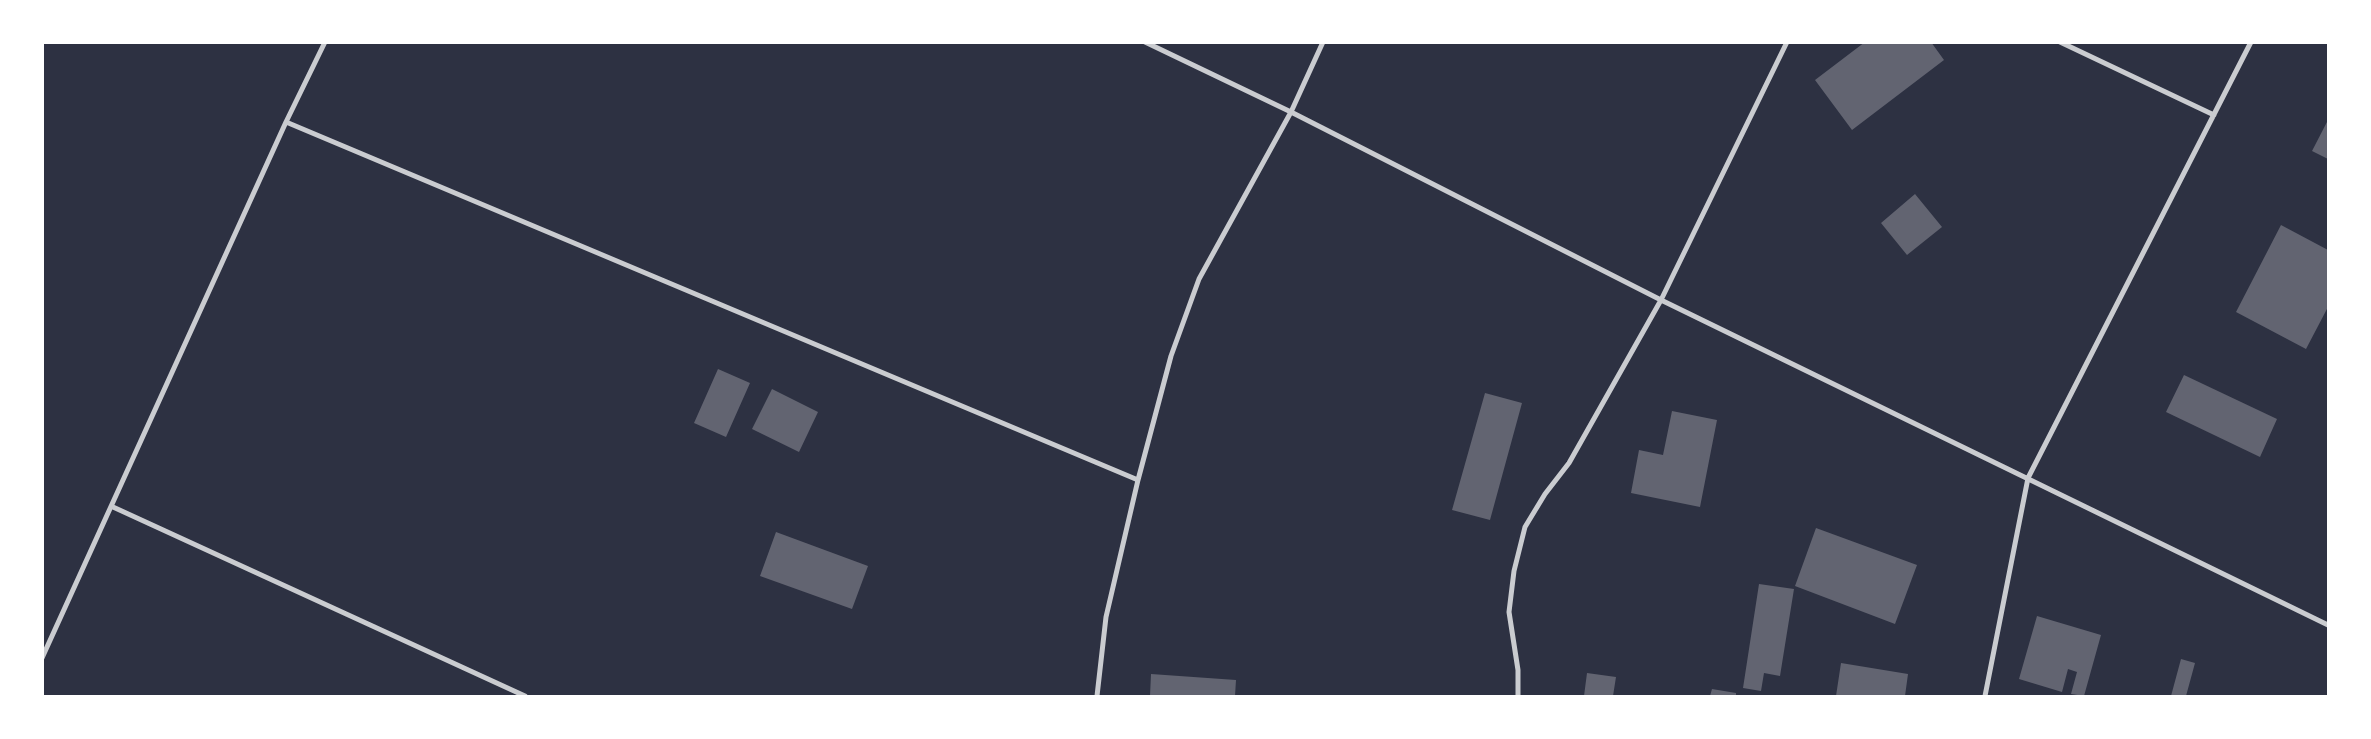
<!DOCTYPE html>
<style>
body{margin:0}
#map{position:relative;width:2371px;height:739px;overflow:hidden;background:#2d3142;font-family:"Noto Serif",serif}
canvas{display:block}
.frame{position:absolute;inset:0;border:44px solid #fff;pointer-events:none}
</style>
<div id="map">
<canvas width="2371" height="739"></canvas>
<div class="frame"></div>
</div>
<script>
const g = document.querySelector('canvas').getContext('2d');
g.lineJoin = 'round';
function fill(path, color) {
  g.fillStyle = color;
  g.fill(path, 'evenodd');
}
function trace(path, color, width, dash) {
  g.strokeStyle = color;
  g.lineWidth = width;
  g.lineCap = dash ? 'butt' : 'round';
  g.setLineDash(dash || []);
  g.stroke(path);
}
fill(new Path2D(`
 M1865 42H1931L1944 60 1852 130 1815 80Z
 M2328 120V159L2312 151Z
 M1915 194 1942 227 1907 255 1881 223Z
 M2281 225 2328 250V307L2306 349 2236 312Z
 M718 369 750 383 726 437 694 423Z
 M2184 375 2277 419 2260 457 2166 412Z
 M772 389 818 412 799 452 752 429Z
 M1485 393 1522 403 1490 520 1452 510Z
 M1672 411 1717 420 1700 507 1631 493 1639 450 1663 455Z
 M1816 528 1917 565 1895 624 1795 586Z
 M776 532 868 566 852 609 760 576Z
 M1759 584 1794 589 1780 676 1764 673 1761 691 1743 688Z
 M2037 616 2101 635 2084 696 2071 694 2077 672 2068 669 2062 692 2019 679Z
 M2181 659 2195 663 2186 696H2171Z
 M1841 663 1908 674 1905 696H1836Z
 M1587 673 1616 677 1613 696H1584Z
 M1151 674 1236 680 1235 696H1150Z
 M1712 689 1736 693V696H1710Z`), '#626471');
trace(new Path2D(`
 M1145 42 1291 112 1661 300 2328 625
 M2060 42 2214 115
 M286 122 1138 480
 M113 507 525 696
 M42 658 286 122 325 42
 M1097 696 1106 617 1138 480 1171 356 1199 279 1291 112 1323 42
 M1518 696V670L1509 612 1514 571 1525 527 1545 494 1569 463 1661 300 1787 42
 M1985 696 2028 478 2251 42`), '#caccd0', 5);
</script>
